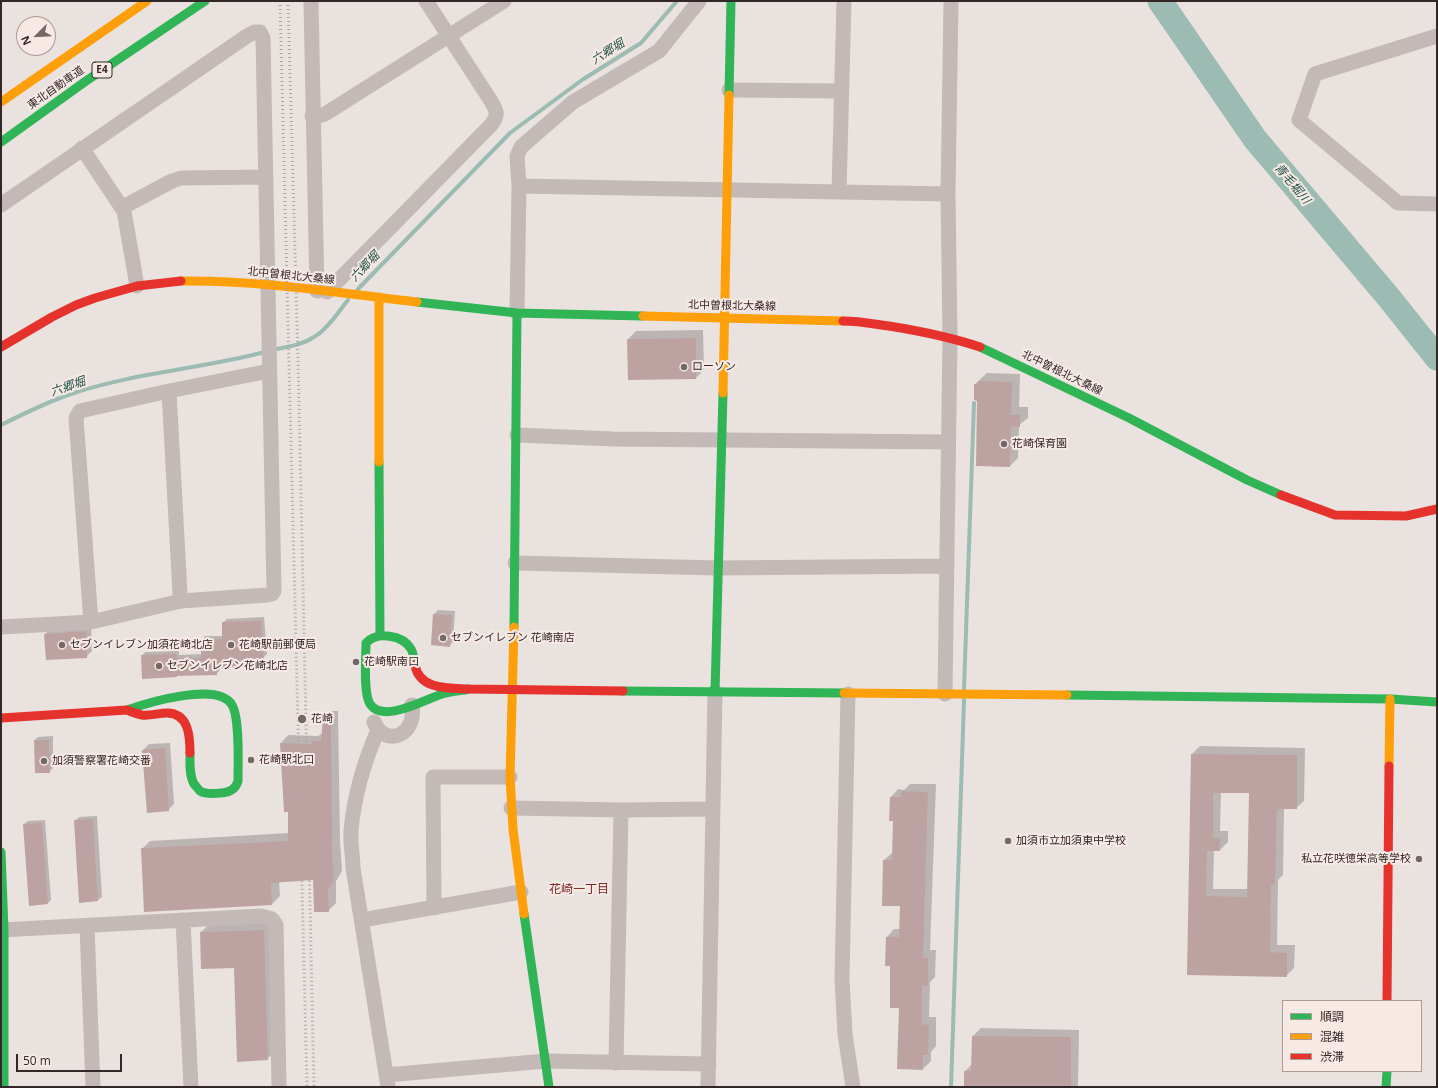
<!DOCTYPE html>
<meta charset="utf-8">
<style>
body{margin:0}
#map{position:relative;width:1438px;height:1088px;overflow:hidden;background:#eae2df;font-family:"Open Sans","Noto Sans JP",sans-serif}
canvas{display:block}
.frame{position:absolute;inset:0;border:2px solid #332727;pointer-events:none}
.legend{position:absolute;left:1282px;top:1000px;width:140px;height:72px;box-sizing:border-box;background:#f7eae5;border:1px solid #a99c99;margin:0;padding:5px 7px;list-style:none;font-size:12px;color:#332727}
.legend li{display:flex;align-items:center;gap:8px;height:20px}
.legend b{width:20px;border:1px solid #a99c99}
.north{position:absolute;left:16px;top:16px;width:40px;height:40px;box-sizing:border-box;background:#f7eae5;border:1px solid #a99c99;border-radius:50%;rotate:246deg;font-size:11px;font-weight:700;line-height:16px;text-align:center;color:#332727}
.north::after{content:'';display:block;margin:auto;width:14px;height:18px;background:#736867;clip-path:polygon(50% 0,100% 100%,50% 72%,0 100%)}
.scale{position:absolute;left:16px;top:1054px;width:106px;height:18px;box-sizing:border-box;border:2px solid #332727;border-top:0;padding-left:5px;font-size:12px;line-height:14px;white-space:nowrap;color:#332727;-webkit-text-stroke:3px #f7eae5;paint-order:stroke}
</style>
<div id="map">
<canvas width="1438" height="1088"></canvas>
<div class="frame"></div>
<ul class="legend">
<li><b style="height:5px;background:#30b455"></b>順調</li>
<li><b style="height:5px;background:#ff9f0a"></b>混雑</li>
<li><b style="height:5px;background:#e5322d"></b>渋滞</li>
</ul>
<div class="north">N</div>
<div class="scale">50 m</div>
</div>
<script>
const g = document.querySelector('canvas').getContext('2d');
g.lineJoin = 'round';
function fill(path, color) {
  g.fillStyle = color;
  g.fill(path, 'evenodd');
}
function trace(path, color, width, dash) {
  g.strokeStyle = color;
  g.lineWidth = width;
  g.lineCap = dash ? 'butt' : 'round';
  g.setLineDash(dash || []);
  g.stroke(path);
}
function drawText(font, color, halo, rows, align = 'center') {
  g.font = font + ' "Open Sans","Noto Sans JP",sans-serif';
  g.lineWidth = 4;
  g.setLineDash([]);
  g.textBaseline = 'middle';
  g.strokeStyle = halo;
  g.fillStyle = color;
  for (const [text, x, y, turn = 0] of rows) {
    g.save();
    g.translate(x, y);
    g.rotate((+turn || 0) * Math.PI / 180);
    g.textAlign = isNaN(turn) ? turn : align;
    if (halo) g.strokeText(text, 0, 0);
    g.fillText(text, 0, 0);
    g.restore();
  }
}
fill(new Path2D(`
 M703 330 704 370 696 378 628 339 636 331Z
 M987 373 1020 374 1019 407H1028V418L1019 425 1018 458 1010 466 978 400 975 384Z
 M438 610 455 611 453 642 450 645 434 614Z
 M264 617 267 654 263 658 243 659V662L239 666 220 667V670L216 674 142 656 145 652 179 651V655L202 654V640L205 636H223V623L227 619Z
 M91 626 92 651 86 657 45 634 51 628Z
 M332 711H338L340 841 342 871 336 881V903L328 911 314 879 279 881 280 896 272 904 142 849 150 841 289 833V811L281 743 288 735 318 736 323 733 324 719Z
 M53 736V768L49 772 35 740 38 737Z
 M170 743 174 804 168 810 143 750 149 744Z
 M1200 746 1305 748 1304 801 1296 808H1284L1283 875 1278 880 1277 945H1295L1294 968 1286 976 1188 974 1192 754ZM1221 792H1250L1248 889H1213L1214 850H1220L1228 842V831H1220Z
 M910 784H936L930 950H936L935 977 930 982 929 1017H936V1046L931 1052V1061L923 1069 900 1007 887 937 894 929H900L901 905 884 860 893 852 894 820 891 797 898 789 904 790Z
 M97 816 102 897 98 900 75 821 79 817Z
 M45 820 51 900 48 903 24 824 28 821Z
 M275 919 279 1048 267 1059 235 967 201 932 213 921Z
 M981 1028 1079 1030 1078 1087H965V1071L972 1064 973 1036Z`), '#0003');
trace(new Path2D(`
 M358 289 510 133 582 80 641 43 677 1
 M272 350C286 347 302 345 314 337 327 330 339 311 348 300
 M1 425C23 414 45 403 68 395 132 373 200 369 265 352
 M964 689 974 403
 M951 1087 964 700`), '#9cbbb2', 4);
trace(new Path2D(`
 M1160 1 1255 139 1390 299 1437 358`), '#9cbbb2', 25);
fill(new Path2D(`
 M696 338V379L628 380 627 339Z
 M978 381 1012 382 1011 415H1020V427L1011 426 1010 467 976 466 977 401 974 400V384H978Z
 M433 614 452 615 450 647 431 645Z
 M261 621 264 659 239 660V667L217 668V675L177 676V677L142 679 141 655 176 654V658H201V640L222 639V622Z
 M86 631 87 658 46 660 44 634Z
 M323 718H331L332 849 334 880 328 890 329 912H314L313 880 271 883 272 905 144 912 141 848 288 841V812H284L280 743 312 744V741H321Z
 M34 740H49L50 773H35Z
 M165 748 169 811 147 813 142 750Z
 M1191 754 1297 755V809H1277L1275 884H1271L1270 952 1287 953V977L1187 975ZM1213 793H1249L1247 897 1206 896 1207 851H1220V838H1213Z
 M901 791 928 792 923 958H928V986H922V1024L929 1025 928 1055H923V1070L897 1069 899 1008H890V966H885L886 937H899L900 906H882L883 860H892L893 821H889L890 797H901Z
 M93 819 98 901 79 903 74 820Z
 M42 823 48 904 29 906 23 824Z
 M264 930 268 1060 237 1062 234 968 201 969 200 932Z
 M972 1036 1071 1037V1087H964V1071H971Z`), '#bca3a2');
trace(new Path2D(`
 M311 1 317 291
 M1437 36 1315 74 1299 120 1398 203 1437 204
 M729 90 842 91
 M312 116H319L325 114 504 1
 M82 148 124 211 137 286
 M519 186 948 194
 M839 192 844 1
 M1 205 247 36 255 32H260L263 38 274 591 272 594 267 595 181 601 91 622 1 627
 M123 207 172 181 181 178 266 177
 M327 292 491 125C499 114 497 112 491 101L426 1
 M517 313 519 186 517 156 521 147 573 102 659 51 699 1
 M169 391 180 594 181 601
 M517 435 613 439 948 442
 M515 563 718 568 946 566
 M91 622 76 418 80 411 169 391 269 371
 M848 694 842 979 845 1034 853 1087
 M945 694 950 338 948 194 951 1
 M374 722C385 748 417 736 412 705
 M378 730C364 762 354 797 351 831 350 843 353 856 353 868L388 1087
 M511 808 621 810 713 809
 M434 908 433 777H510
 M183 920 191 1087
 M362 920 521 892
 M87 926 93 1087
 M1 930 261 916 272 919 276 925 279 1087
 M616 1063 621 810
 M386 1075 546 1061 709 1064
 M708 1087 715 692`), '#c3bab8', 15);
trace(new Path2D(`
 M729 95 731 1
 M1 142 86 81 205 1
 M417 302 517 313 643 316
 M980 347 1129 418 1247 480 1281 495
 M379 462 380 636
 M514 627 517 313
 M415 665C414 660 414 654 411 649 403 635 377 631 366 643 366 657 363 693 370 704 383 724 426 699 442 694 451 691 460 691 469 689
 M623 691 844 693
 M715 692 723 393
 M1067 695 1390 699 1437 702
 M127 710C147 703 218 681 232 705 240 718 238 765 238 781 237 784 236 787 233 789 228 794 206 795 200 791 198 789 196 786 194 784 189 775 190 763 190 753
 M1 852 4 930V1087
 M524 914 549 1087
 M1386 1087 1387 1071`), '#30b455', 9);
trace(new Path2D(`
 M1 102 147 1
 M181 281C260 280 339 293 417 302
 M379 297V462
 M643 316 843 321
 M723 393 729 95
 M514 627 510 777 513 829 524 914
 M844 693 1067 695
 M1389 766 1390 699`), '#ff9f0a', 9);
trace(new Path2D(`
 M843 321C859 321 874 324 889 326 920 331 950 337 980 347
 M1 347 52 317 76 305 95 298 137 286 181 281
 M1281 495 1335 515 1406 516 1437 509
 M415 665C419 690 449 688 469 689L623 691
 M1 718 127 710C132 712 137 714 142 715 150 716 159 713 167 713 189 713 190 737 190 753
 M1387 1001 1389 766`), '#e5322d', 9);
trace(new Path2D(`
 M280 1 307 1087
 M288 1 298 358 314 1087`), '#aba4a2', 3, [1, 3]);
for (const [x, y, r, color] of [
 [684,367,4,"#736867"],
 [1004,444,4,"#736867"],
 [443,638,4,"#736867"],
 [62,645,4,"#736867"],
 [231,645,4,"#736867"],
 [356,662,4,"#736867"],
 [159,666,4,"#736867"],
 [302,719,5,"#736867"],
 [251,760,4,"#736867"],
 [44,761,4,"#736867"],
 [1008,841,4,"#736867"],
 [1419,859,4,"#736867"]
]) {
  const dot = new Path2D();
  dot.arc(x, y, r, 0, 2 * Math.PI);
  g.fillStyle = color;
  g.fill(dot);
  trace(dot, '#f7eae5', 1.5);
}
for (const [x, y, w] of [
 [102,70,20]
]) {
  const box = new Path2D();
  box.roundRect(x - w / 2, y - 8, w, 16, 3);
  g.fillStyle = '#f7eae5';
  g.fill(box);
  trace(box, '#332727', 1);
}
drawText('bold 10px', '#332727', null, [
 ["E4",102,70]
]);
drawText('11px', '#332727', '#f7eae5', [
 ["東北自動車道",56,88,-35],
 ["北中曽根北大桑線",291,276,6],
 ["北中曽根北大桑線",732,306,1],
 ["北中曽根北大桑線",1062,373,26]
]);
drawText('11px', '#332727', '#f7eae5', [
 ["ローソン",692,367],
 ["花崎保育園",1012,444],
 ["セブンイレブン 花崎南店",451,638],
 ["セブンイレブン加須花崎北店",70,645],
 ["花崎駅前郵便局",239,645],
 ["花崎駅南口",364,662],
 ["セブンイレブン花崎北店",167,666],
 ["花崎",311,719],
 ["花崎駅北口",259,760],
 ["加須警察署花崎交番",52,761],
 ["加須市立加須東中学校",1016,841],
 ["私立花咲徳栄高等学校",1411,859,"right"]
], 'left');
drawText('italic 12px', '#205147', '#f7eae5', [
 ["六郷堀",608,52,-32],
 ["青毛堀川",1292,184,50],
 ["六郷堀",365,267,-46],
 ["六郷堀",68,387,-19]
]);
drawText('12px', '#7b2628', '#f7eae5', [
 ["花崎一丁目",579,890]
]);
</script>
